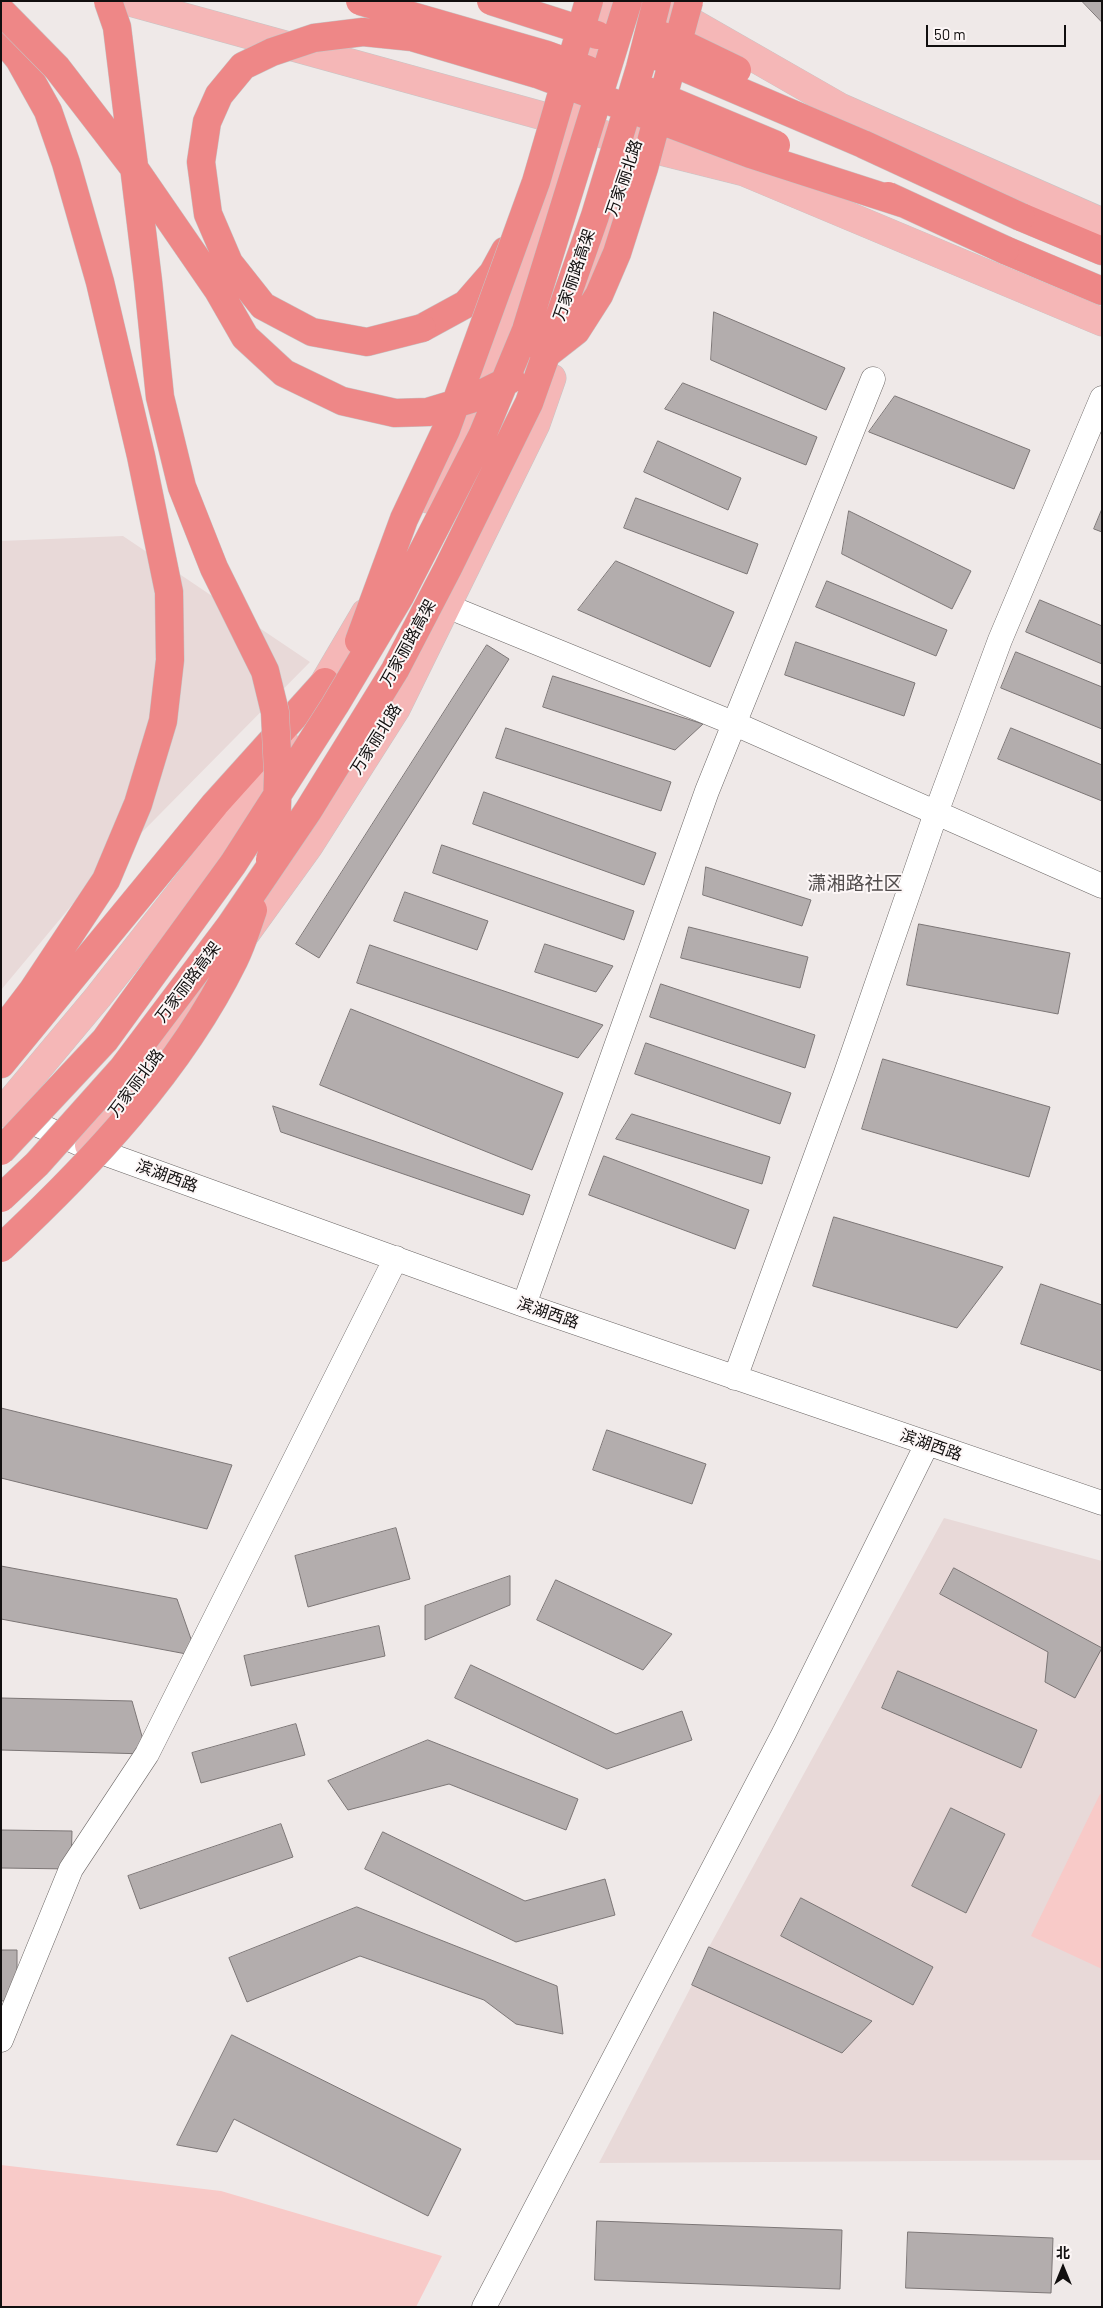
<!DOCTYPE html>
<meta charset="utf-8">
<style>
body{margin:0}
#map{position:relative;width:1103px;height:2308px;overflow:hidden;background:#efe9e8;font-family:Barlow,"Noto Sans SC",sans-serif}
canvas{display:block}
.frame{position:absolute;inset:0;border:2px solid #110f0f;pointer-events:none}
.north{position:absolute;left:1038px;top:2243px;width:50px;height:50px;-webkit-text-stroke:4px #fcf6f6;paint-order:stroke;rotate:0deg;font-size:14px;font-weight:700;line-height:20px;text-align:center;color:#110f0f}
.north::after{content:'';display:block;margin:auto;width:18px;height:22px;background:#110f0f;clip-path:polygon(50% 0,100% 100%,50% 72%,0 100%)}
.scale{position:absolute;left:926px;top:25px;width:140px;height:22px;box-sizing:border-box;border:2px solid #110f0f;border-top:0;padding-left:6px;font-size:15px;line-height:18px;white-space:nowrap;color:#110f0f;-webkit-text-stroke:4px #fcf6f6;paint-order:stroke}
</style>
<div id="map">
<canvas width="1103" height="2308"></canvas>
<div class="frame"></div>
<div class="north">北</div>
<div class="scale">50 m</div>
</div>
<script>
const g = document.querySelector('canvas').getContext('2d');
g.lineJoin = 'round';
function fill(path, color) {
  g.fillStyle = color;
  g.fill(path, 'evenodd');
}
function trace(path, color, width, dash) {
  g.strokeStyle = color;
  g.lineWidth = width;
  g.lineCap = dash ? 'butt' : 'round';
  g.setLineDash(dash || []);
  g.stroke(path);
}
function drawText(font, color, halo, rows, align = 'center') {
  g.font = font + ' Barlow,"Noto Sans SC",sans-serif';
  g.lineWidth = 4;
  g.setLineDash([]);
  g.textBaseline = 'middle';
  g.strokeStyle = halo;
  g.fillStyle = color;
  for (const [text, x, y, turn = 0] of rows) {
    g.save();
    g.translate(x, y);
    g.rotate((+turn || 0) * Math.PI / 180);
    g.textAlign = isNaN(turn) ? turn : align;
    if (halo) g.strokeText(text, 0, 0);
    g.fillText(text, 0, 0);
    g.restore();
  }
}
fill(new Path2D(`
 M123 536 310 662 81 894 1 990V541Z
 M944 1518 1102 1561V2160L599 2163 692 1985 709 1947Z`), '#e8d9d8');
fill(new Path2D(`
 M1100 1794 1102 1795V1969L1031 1936Z
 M1 2165 221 2191 442 2256 416 2307H1Z`), '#f8cac8');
const building = new Path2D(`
 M1082 1H1102V22Z
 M714 312 845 368 826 410 711 360Z
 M683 383 817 437 806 465 665 409Z
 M895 396 1030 450 1014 489 869 432Z
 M658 441 741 478 728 510 644 472Z
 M636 498 758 544 747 574 624 528Z
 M1102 509V532L1094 529Z
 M849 511 971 571 952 609 842 554Z
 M616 561 734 612 710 667 578 610Z
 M827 581 947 630 936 656 816 607Z
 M1040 600 1102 626V664L1026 632Z
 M796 642 915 683 904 716 785 675Z
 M487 645 509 659 319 958 296 944Z
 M1016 652 1102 687V729L1001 688Z
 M553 676 703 724 675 750 543 707Z
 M506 728 671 782 661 811 496 758Z
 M1011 728 1102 765V801L998 759Z
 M484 792 656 853 644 885 473 824Z
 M442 845 634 911 624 940 433 873Z
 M706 867 811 900 802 926 703 895Z
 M405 892 488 921 477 950 394 921Z
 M919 924 1070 953 1058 1014 907 985Z
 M689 927 808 957 800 988 681 958Z
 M545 944 613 966 596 992 535 972Z
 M370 945 603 1025 578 1058 357 983Z
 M661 984 815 1035 805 1068 650 1017Z
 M351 1009 563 1093 532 1170 320 1085Z
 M646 1043 791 1093 780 1124 635 1074Z
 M883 1059 1050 1107 1029 1177 862 1129Z
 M273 1106 530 1195 523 1215 281 1132Z
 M632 1114 770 1157 762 1184 616 1139Z
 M604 1156 749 1210 735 1249 589 1195Z
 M834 1217 1003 1267 957 1328 813 1286Z
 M1041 1284 1102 1305V1371L1021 1344Z
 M1 1408 232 1465 207 1529 1 1478Z
 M607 1430 706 1464 692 1504 593 1470Z
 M396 1528 410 1579 308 1607 295 1556Z
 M1 1566 177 1599 197 1656 1 1619Z
 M954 1568 1102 1648 1075 1698 1045 1682 1048 1652 940 1594Z
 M510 1576V1605L425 1640V1606Z
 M556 1580 672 1634 643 1670 537 1620Z
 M379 1626 385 1656 251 1686 244 1656Z
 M471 1665 616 1734 682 1711 692 1740 607 1769 455 1698Z
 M898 1671 1037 1730 1021 1768 882 1708Z
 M1 1698 132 1701 147 1754 1 1750Z
 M296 1724 305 1755 201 1783 192 1753Z
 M428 1740 578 1799 566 1830 449 1784 348 1810 328 1781Z
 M951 1808 1005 1834 966 1913 912 1886Z
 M281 1824 293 1857 140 1909 128 1876Z
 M1 1830 72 1831 71 1869 1 1868Z
 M383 1832 525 1901 605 1879 615 1915 516 1942 365 1869Z
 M801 1898 933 1967 913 2005 781 1936Z
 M357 1907 557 1986 563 2034 516 2024 484 2000 360 1956 247 2002 229 1958Z
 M709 1947 872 2021 842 2053 692 1985Z
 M1 1950H17V2000L1 2001Z
 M232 2035 461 2149 428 2216 234 2119 217 2152 177 2145Z
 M597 2221 842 2230 840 2289 595 2280Z
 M908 2232 1053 2238 1051 2293 906 2288Z`);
fill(building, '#b3adad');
trace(building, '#7c7676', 1);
const minor = new Path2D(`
 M449 607 733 723 1102 886
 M14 1114 87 1147 524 1305 1102 1503
 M524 1305 707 791 873 379
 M735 1378 845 1076 936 813 1000 640 1102 398
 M1 2040 71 1869 147 1754 396 1258
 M484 2307 784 1733 927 1444`);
const major = new Path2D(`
 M126 1 572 124 636 145 744 172 1102 322
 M647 1 674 12 840 107 1102 222
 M568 333 636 145 646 112
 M428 499 489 377 529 267 609 1
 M312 703 365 613
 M244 936 309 846 396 709 536 424 552 378
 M1 1113 98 997 220 842 285 743
 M89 1145 203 994`);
const highway = new Path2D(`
 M1 37 19 59 48 111 66 163 100 282 141 456 169 592 170 660 163 721 138 804 106 880 33 990 1 1032
 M1021 217 1102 251
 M1005 250 1102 291
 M422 328 466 304 493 273 505 251
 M1 1064 215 804 325 682`);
trace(minor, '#6c6766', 25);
trace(major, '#c6c5c5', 29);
trace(highway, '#c6c5c5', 29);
trace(minor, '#fff', 24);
trace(major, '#f5b7b7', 28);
trace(highway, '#ee8787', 28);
const highwayBridge = new Path2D(`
 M108 1 117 27 148 281 160 397 182 487 214 568 265 671 275 712 278 773 276 839 270 860
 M360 1 547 55 588 70
 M491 1 597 35
 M1 11 57 68 134 168 218 290 245 337 284 373 342 401 395 413 428 412 471 399 511 379
 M663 36 679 42 737 70
 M657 56 863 144 1021 217
 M647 91 776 145
 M888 196 1005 250
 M422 328 367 342 312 332 263 306 229 263 208 214 201 162 207 122 219 95 243 66 272 52 314 38 363 32 412 37 537 74 750 154 905 204
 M544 356 576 331 599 295 617 253 644 168 689 1
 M359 641 404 519 446 430 536 182 589 1
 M1 1151 105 1040 233 864 335 705 400 596 482 436 526 330 628 1
 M1 1198 37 1164 123 1068 230 926 308 811 395 670 448 568 529 403 595 216 640 68 657 1
 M1 1248C90 1165 180 1070 234 960 242 944 247 927 253 910`);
trace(highwayBridge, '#c6c5c5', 29, []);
trace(highwayBridge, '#ee8787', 28);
drawText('16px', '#110f0f', '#fcf6f6', [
 ["万家丽北路",624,178,-71],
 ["万家丽路高架",574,275,-71],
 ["万家丽路高架",408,643,-61],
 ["万家丽北路",376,739,-58],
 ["万家丽路高架",188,982,-53],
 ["万家丽北路",136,1083,-53],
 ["滨湖西路",167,1176,20],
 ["滨湖西路",548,1313,19],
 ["滨湖西路",931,1445,19]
]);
drawText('19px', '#514c4c', '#fcf6f6', [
 ["潇湘路社区",855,884]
]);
</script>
